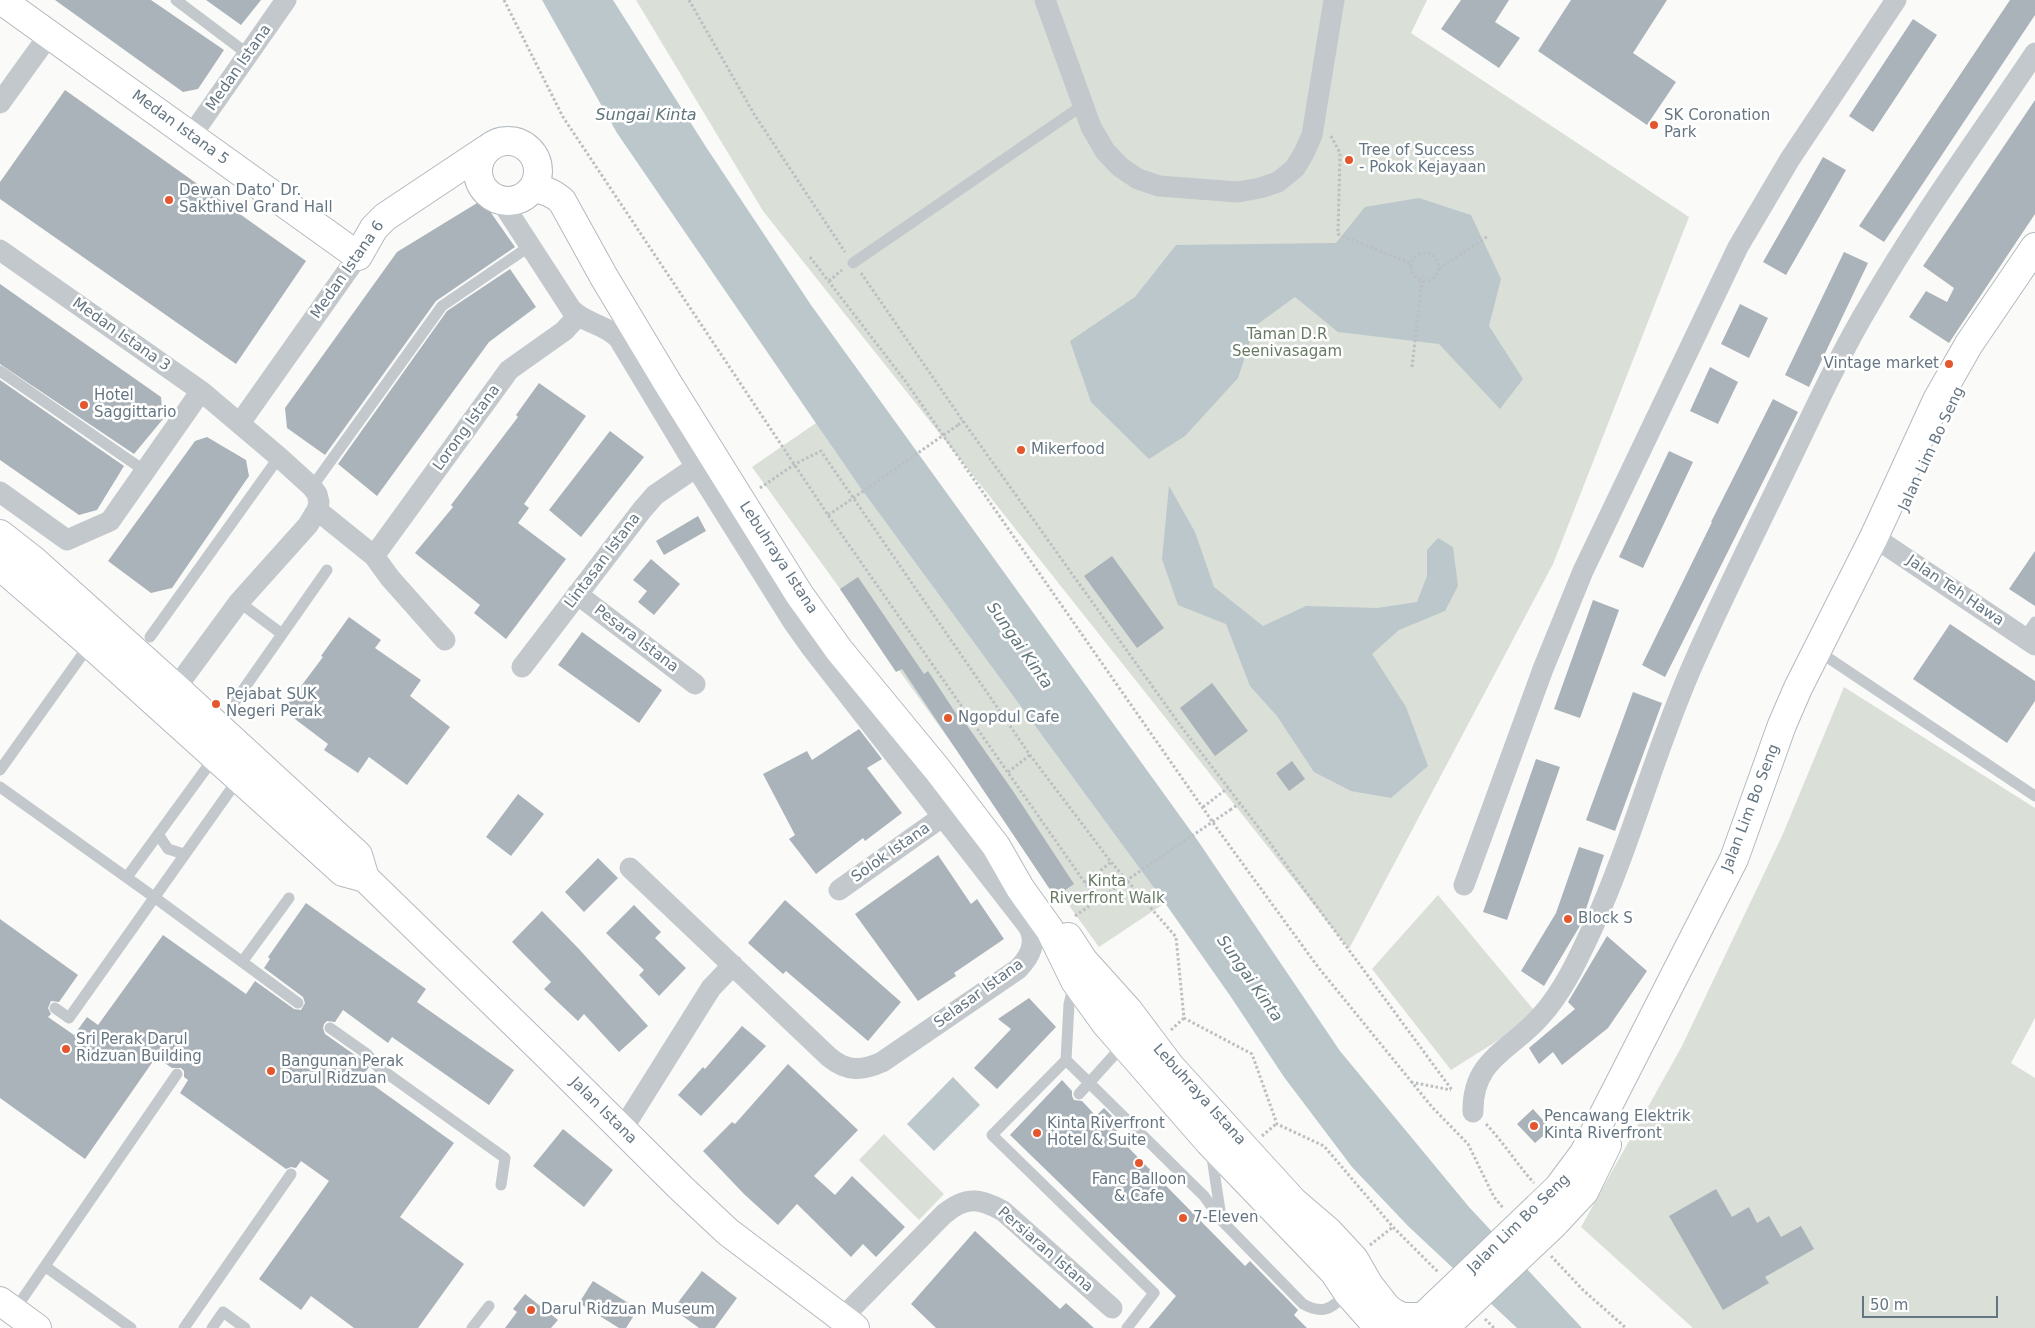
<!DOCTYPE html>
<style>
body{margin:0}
#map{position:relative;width:2035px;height:1328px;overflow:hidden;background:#fafaf8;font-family:"DejaVu Sans",sans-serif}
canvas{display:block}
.scale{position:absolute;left:1862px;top:1296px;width:136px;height:22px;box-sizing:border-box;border:2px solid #657683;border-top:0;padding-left:6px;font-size:15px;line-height:18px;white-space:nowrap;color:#657683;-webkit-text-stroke:4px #fff;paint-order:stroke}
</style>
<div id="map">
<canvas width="2035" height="1328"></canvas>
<div class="scale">50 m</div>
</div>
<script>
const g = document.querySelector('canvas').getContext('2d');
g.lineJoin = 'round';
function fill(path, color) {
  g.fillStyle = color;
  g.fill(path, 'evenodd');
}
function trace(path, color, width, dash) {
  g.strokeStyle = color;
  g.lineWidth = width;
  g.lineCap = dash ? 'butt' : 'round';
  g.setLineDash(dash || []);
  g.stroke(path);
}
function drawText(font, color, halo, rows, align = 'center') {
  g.font = font + ' "DejaVu Sans",sans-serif';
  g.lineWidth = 5;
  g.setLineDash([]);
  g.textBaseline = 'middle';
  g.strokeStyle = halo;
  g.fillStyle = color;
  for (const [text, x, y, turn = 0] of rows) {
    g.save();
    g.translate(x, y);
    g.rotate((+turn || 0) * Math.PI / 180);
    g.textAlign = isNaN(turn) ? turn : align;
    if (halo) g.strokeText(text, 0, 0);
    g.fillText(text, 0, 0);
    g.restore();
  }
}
fill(new Path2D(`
 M636 0H1427L1411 33 1689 217 1553 564 1349 949 763 211Z
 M816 423 859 486 1165 903 1099 947 752 467Z
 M1844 687 2035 808V1018L2011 1063 2035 1078V1328H1693L1581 1227 1682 1046 1782 836Z
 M1438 895 1538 1015 1451 1070 1372 969Z
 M884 1134 944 1194 919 1220 859 1160Z`), '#dadfd7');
fill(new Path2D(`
 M542 0H613L706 147 811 305 1198 841 1340 1051 1469 1207 1582 1328H1517L1408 1226 1352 1167 1284 1077 1231 997 1165 903 859 486 617 133Z
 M1419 198 1471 215 1501 279 1489 326 1523 379 1500 409 1439 344 1338 332 1295 297 1255 326 1238 378 1185 436 1149 459 1091 402 1070 341 1135 297 1176 245 1336 243 1365 207Z
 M1169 486 1195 532 1214 587 1263 626 1306 606 1377 608 1417 602 1427 576V550L1438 538 1453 547 1458 586 1445 611 1399 630 1372 654 1406 707 1428 766 1391 798 1351 791 1314 772 1277 716 1250 686 1226 624 1178 605 1162 559Z
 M953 1077 980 1105 934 1151 907 1124Z`), '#bbc7cb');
fill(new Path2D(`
 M55 0H151L224 50 198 89 183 92Z
 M206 0H261L241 25Z
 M1461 0H1509L1495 22 1520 38 1499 68 1441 29Z
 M1571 0H1667L1633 53 1676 82 1647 125 1538 51Z
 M2010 0H2035V15L1884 242 1859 226Z
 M1913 19 1937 35 1873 132 1849 116Z
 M65 90 306 261 236 364 0 199V182Z
 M2035 100V214L1949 343 1909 317 1926 291 1947 302 1954 288 1923 266Z
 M1823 157 1846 170 1786 275 1763 262Z
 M482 200 515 247 436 301 325 455 287 428 285 408 397 252Z
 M1844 252 1868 263 1809 387 1785 375Z
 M510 269 536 307 489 342 377 496 338 464 447 311Z
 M0 284 161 397 163 419 134 454 0 364Z
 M1740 304 1768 318 1749 358 1721 344Z
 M1710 367 1738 382 1718 424 1690 411Z
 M0 380 124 466 97 510 79 515 0 460Z
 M539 383 586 416 524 504 529 508 518 523 566 559 506 639 474 613 480 605 415 553 453 507 451 505 518 417 516 415Z
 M1773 399 1798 412 1665 677 1642 665 1712 522H1711Z
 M610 431 644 457 581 537 549 510Z
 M207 437 246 460 249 476 172 588 151 593 108 561 195 441Z
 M1669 451 1693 462 1643 568 1619 557Z
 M698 516 706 531 664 555 656 541Z
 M2035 551V606L2009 589Z
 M1112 556 1164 628 1137 648 1084 576Z
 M651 559 680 584 654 615 638 602 647 591 633 580Z
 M858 577 924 674 928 671 957 715 959 714 1015 794 1074 884 1055 897 902 669 896 672 840 589Z
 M1593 600 1619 610 1580 718 1554 709Z
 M349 617 381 640 375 648 421 680 410 696 450 727 407 785 369 757 358 773 324 750 328 744 283 710 323 657 321 656Z
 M1950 624 2035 681V701L2007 743 1913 679Z
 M582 632 662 690 639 723 558 665Z
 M1212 683 1248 731 1215 756 1180 708Z
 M1633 692 1662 703 1615 831 1586 820Z
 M859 729 882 759 867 768 902 813 865 841 863 838 816 874 789 839 795 835 763 774 807 751 812 760Z
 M1536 759 1560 767 1507 920 1483 912Z
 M1292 761 1305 779 1289 791 1276 773Z
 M518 794 544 814 511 856 486 837Z
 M1579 847 1604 855 1581 924 1544 986 1521 971 1556 913Z
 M938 855 971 904 977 899 1004 939 954 973 956 976 918 1001 855 914Z
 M598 858 618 878 584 912 565 892Z
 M785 900 901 1002 868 1041 786 971 783 974 748 943Z
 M306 903 426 989 417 1002 514 1070 489 1105 392 1037 388 1043 343 1010 335 1022 327 1021 324 1024 323 1028 325 1034 362 1060 369 1067 362 1077 454 1143 400 1217 464 1264 418 1328H354L311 1296 301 1310 259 1279 329 1181 301 1161 296 1168 291 1167 286 1169 180 1093 188 1080 184 1077V1071L181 1068H172L156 1057 85 1159 0 1098V919L78 975 59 1002 51 1001 48 1008 51 1014 48 1017 74 1035 87 1017 98 1025 163 935 246 994 255 981 294 1009 301 1010 305 1003 303 997 264 968 270 959 268 957Z
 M634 905 661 932 655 938 686 968 659 996 639 975 644 970 606 933Z
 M542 911 579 949 648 1026 619 1052 584 1014 578 1021 544 989 551 982 512 942Z
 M1607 936 1647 971 1608 1028 1562 1065 1553 1052 1539 1064 1529 1048 1575 1009 1568 1002Z
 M1029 998 1056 1027 997 1089 974 1068 1011 1029 998 1019Z
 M742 1026 766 1046 701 1116 678 1095 703 1067 705 1069Z
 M788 1064 858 1130 814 1176 835 1195 852 1176 905 1227 876 1257 863 1244 851 1257 797 1204 778 1225 744 1194 703 1151 732 1122 735 1124Z
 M1062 1080 1072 1091V1096L1074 1100 1082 1101 1096 1116 1104 1108 1122 1126 1114 1133 1245 1266 1250 1261 1298 1310 1294 1315 1307 1328H1149L1176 1296 1010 1135Z
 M1533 1109 1551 1129 1535 1143 1517 1124Z
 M563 1129 613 1170 584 1207 533 1166Z
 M1716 1189 1732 1217 1749 1207 1757 1223 1769 1216 1781 1237 1801 1226 1814 1249 1765 1277 1769 1283 1723 1310 1669 1216Z
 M975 1231 1060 1309 1066 1303 1094 1328H936L911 1304Z
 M702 1271 737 1298 715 1328H699L673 1309Z
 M593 1281 638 1309 626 1328H619L579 1303Z
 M525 1294 558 1320 551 1328H505L517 1312 513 1309Z`), '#aab3b9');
const secondary = new Path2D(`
 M1 0 358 256
 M478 171a30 30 0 1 1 60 0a30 30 0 1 1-60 0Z
 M533 188C545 190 553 193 562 201L604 277 667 382 799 594 839 650 937 769 996 846 1020 888 1050 930 1075 981 1106 1024 1209 1142 1334 1272 1348 1293 1379 1328
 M358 256 374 228 385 217 487 149
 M0 534 32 559 176 688 358 855 365 878
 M0 566 90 644 343 872 365 878 548 1056 681 1188 728 1232 855 1328
 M1068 937 1083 960 1128 1010 1170 1066 1294 1202 1329 1232 1354 1259 1369 1285 1387 1308 1394 1313 1403 1317H1421
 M1538 1207 1558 1188 1584 1153 1734 859 1782 725 1798 688 1874 537 1937 400 1969 344 2035 247
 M1554 1224 1584 1192 1607 1145`);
const highway = new Path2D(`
 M0 1301 37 1328`);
trace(secondary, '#b3babf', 30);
trace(highway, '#b4b9bd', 30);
trace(new Path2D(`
 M504 0 563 117 828 515 1097 900
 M689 0 754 114 845 252
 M1331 136 1340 153 1338 234 1412 264
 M1411 267a14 14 0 1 1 28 0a14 14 0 1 1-28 0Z
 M810 257 906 382 1221 834 1318 967 1432 1107 1468 1144 1494 1197 1504 1209
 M1439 269 1488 236
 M861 273 963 421 1180 725 1262 832 1452 1090
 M829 281 842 270
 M1412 367 1422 281
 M958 425 963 421
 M760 488 795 464 821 451 1030 755 1111 862 1176 937 1184 1018 1252 1054 1277 1124 1324 1146 1393 1227 1438 1272
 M828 515 849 501
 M1008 772 1030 755
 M1203 807 1228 788
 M1230 810 1240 803
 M1085 883 1111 862
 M1075 916 1105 895
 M1171 1030 1184 1018
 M1411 1082 1451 1090
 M1486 1124C1504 1143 1516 1163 1534 1183
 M1262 1136 1276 1124
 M1370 1245 1393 1227
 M1551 1256 1583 1290 1626 1328
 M1485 1319 1494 1328`), '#bbbfc2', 3, [2.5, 2.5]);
trace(new Path2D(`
 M176 0 249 55
 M853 263 1083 105
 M0 371 145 471
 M312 487 442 306 530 246
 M239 602 282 634
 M150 637 279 457
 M2024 638 2035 622
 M1830 659 2035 796
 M236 700 327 570
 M0 770 90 644
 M0 787 154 897 298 1003
 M158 834 168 849 184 854
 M127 877 216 755
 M242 962 289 898
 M1074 984 1069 1004 1066 1060 992 1135 1154 1293 1127 1328
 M55 1008 69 1018 239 778
 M330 1028 367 1054 378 1067 505 1158 501 1185
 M1066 1060 1204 1196 1222 1221 1303 1304C1325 1316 1332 1307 1348 1293
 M1079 1094 1116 1053 1120 1041
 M1211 1151 1221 1217
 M46 1267 131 1328
 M14 1311 177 1074
 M184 1328 291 1174
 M212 1328 223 1312 245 1328
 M472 1328 489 1306`), '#c3c8cc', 11);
trace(new Path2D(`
 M1045 0 1091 127 1105 151 1120 167 1138 179 1159 186 1238 192 1260 188 1278 182 1295 168 1304 153 1312 135 1334 0
 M0 103 49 35
 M191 136 286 0
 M501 201 571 309C585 324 606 324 619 339L696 467 793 622 810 646 1028 926C1038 942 1030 957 1018 969L882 1062C862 1071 847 1072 829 1057L630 868
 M0 250 201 391 279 457 312 487 317 494 319 502 317 510 308 525 239 602 167 700
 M240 423 358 256
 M0 492 67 540 110 521 201 391
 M317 510 374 556 390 578 445 640
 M1874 537 2035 645
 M374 556 509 370 564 331 578 316
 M577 594 695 684
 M522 667 642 510 655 495 696 467
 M1464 885 1543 669 1583 571 1738 247 1790 159 1896 0
 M839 890 942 817
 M1473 1112C1472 1059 1510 1051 1540 1017 1563 992 1578 959 1592 929 1632 842 1655 749 1694 662 1722 599 1753 537 1783 475 1811 417 1838 357 1871 302 1921 216 1980 135 2035 53
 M622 1130 711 988 733 965
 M842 1318 944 1214C966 1196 979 1198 1003 1211L1112 1308`), '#c3c8cc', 21);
trace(secondary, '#fff', 28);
trace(highway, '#fff', 28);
const secondaryBridge = new Path2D(`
 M1427 1313 1538 1207
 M1444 1328 1554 1224`);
trace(secondaryBridge, '#b3babf', 30, []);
trace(new Path2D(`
 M849 501 958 425
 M1105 895 1230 810`), '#bbbfc2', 3, [2.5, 2.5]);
trace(secondaryBridge, '#fff', 28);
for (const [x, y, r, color] of [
 [1654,125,5,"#e4572e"],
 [1349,160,5,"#e4572e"],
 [169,200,5,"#e4572e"],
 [1949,364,5,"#e4572e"],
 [84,405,5,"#e4572e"],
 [1021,450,5,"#e4572e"],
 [216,704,5,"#e4572e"],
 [948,718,5,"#e4572e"],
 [1568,919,5,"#e4572e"],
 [66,1049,5,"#e4572e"],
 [271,1071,5,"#e4572e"],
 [1534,1126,5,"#e4572e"],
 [1037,1133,5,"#e4572e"],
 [1139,1163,5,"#e4572e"],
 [1183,1218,5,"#e4572e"],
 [531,1310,5,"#e4572e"]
]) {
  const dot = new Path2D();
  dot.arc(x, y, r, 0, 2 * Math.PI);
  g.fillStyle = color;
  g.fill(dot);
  trace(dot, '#fff', 2);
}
drawText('15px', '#657683', '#fff', [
 ["Medan Istana",239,68,-55],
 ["Medan Istana 5",180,128,36],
 ["Medan Istana 6",348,270,-55],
 ["Medan Istana 3",121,335,35],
 ["Lorong Istana",467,428,-54],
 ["Jalan Lim Bo Seng",1932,449,-65],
 ["Lebuhraya Istana",778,558,57],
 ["Lintasan Istana",603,561,-53],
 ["Jalan Teh Hawa",1955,591,34],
 ["Pesara Istana",636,639,37],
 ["Jalan Lim Bo Seng",1751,808,-69],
 ["Solok Istana",891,853,-35],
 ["Selasar Istana",979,994,-36],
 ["Lebuhraya Istana",1199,1095,48],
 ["Jalan Istana",603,1111,45],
 ["Jalan Lim Bo Seng",1519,1224,-44],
 ["Persiaran Istana",1045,1250,41]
]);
drawText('15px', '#657683', '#fff', [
 ["SK Coronation",1664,116],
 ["Park",1664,133],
 ["Tree of Success",1359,151],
 ["- Pokok Kejayaan",1359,168],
 ["Dewan Dato' Dr.",179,191],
 ["Sakthivel Grand Hall",179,208],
 ["Vintage market",1939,364,"right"],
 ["Hotel",94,396],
 ["Saggittario",94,413],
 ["Mikerfood",1031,450],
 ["Pejabat SUK",226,695],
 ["Negeri Perak",226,712],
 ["Ngopdul Cafe",958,718],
 ["Block S",1578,919],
 ["Sri Perak Darul",76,1040],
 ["Ridzuan Building",76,1057],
 ["Bangunan Perak",281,1062],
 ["Darul Ridzuan",281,1079],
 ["Pencawang Elektrik",1544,1117],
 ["Kinta Riverfront",1544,1134],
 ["Kinta Riverfront",1047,1124],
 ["Hotel & Suite",1047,1141],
 ["Fanc Balloon",1139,1180,"center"],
 ["& Cafe",1139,1197,"center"],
 ["7-Eleven",1193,1218],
 ["Darul Ridzuan Museum",541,1310]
], 'left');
drawText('15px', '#687a64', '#fff', [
 ["Taman D.R",1287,335],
 ["Seenivasagam",1287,352],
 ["Kinta",1107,882],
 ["Riverfront Walk",1107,899]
]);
drawText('italic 16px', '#60757c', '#fff', [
 ["Sungai Kinta",646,116],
 ["Sungai Kinta",1019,646,55],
 ["Sungai Kinta",1249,979,55]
]);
</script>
